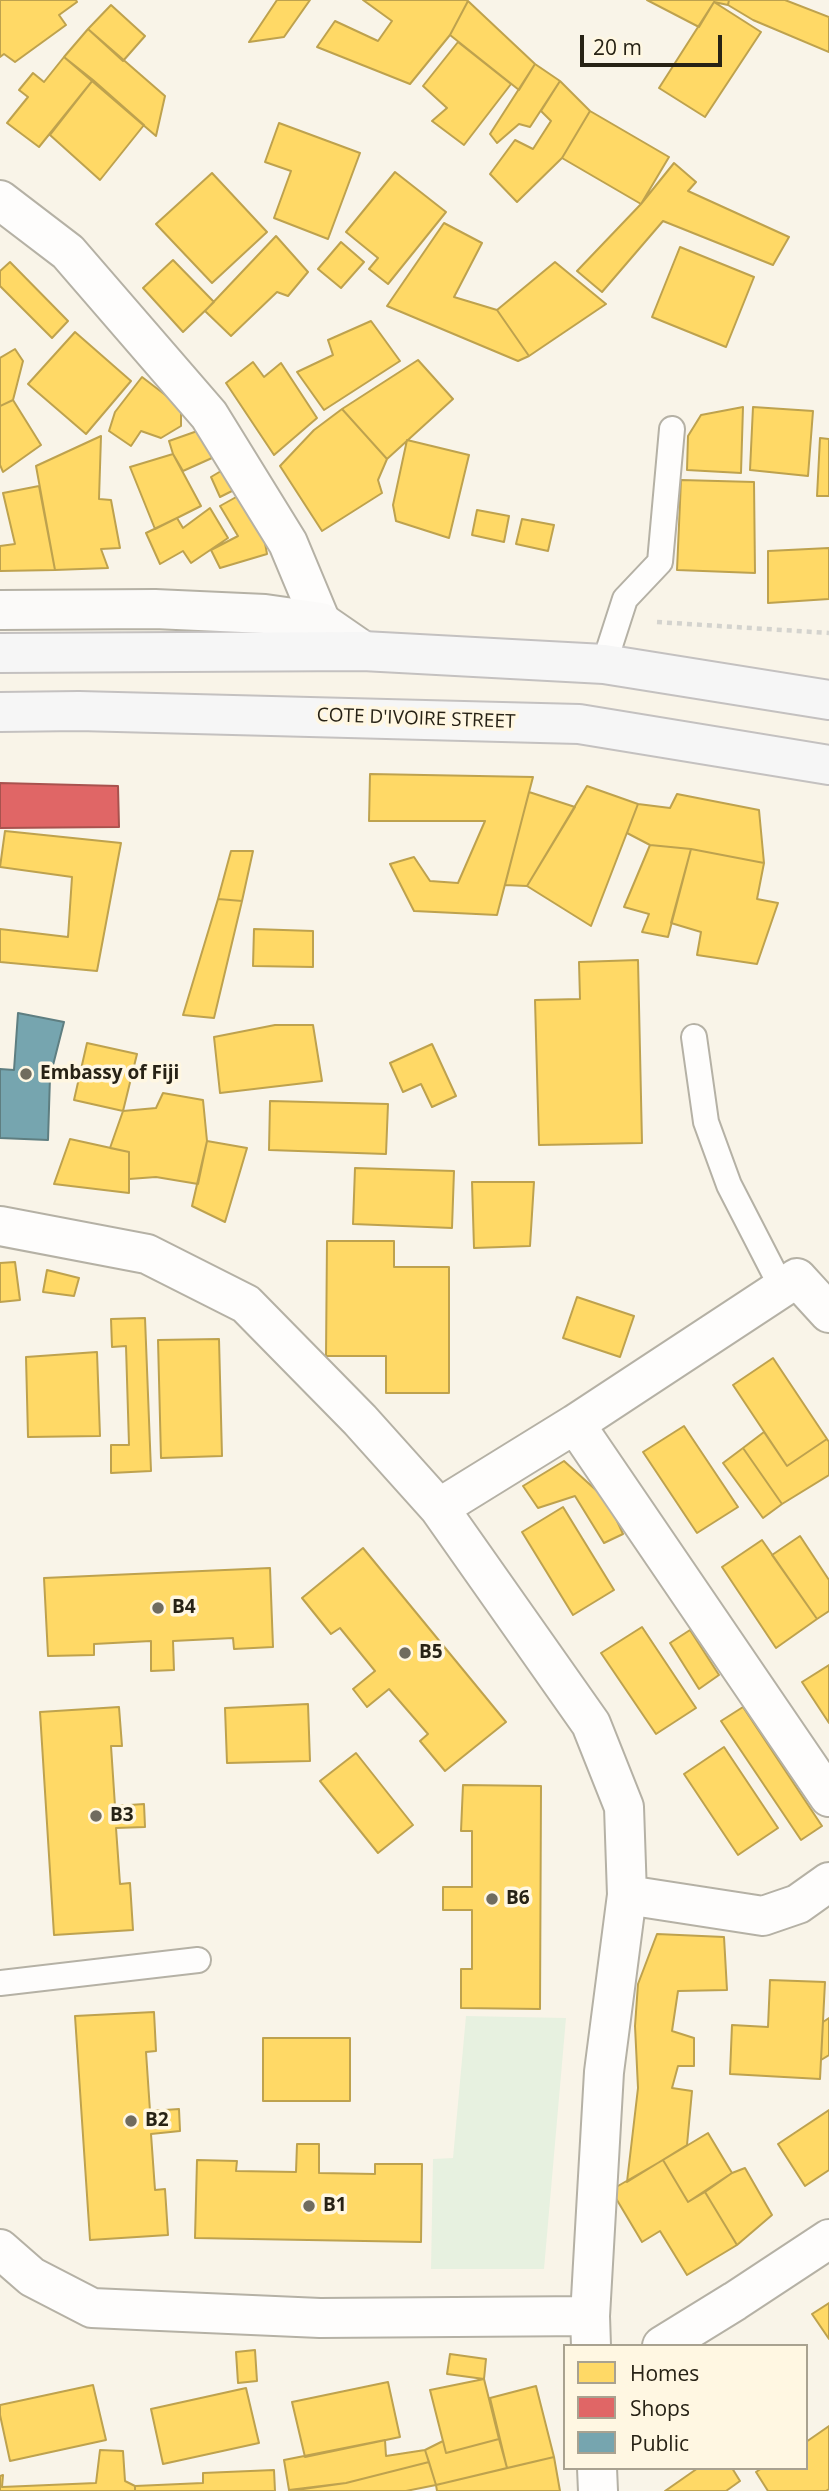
<!DOCTYPE html>
<style>
body{margin:0}
#map{position:relative;width:829px;height:2491px;overflow:hidden;background:#f9f4e8;font-family:"Open Sans",sans-serif}
canvas{display:block}
.legend{position:absolute;left:563px;top:2344px;width:245px;height:126px;box-sizing:border-box;background:#fff7e2;border:2px solid #a9a290;margin:0;padding:9px 12px;list-style:none;font-size:21px;color:#272215}
.legend li{display:flex;align-items:center;gap:14px;height:35px}
.legend b{width:35px;border:2px solid #a9a290}
.scale{position:absolute;left:580px;top:35px;width:142px;height:32px;box-sizing:border-box;border:4px solid #272215;border-top:0;padding-left:9px;font-size:21px;line-height:24px;white-space:nowrap;color:#272215;-webkit-text-stroke:5px #fff7e2;paint-order:stroke}
</style>
<div id="map">
<canvas width="829" height="2491"></canvas>
<ul class="legend">
<li><b style="height:19px;background:#ffd966"></b>Homes</li>
<li><b style="height:19px;background:#e06666"></b>Shops</li>
<li><b style="height:19px;background:#76a5af"></b>Public</li>
</ul>
<div class="scale">20 m</div>
</div>
<script>
const g = document.querySelector('canvas').getContext('2d');
g.lineJoin = 'round';
function fill(path, color) {
  g.fillStyle = color;
  g.fill(path, 'evenodd');
}
function trace(path, color, width, dash) {
  g.strokeStyle = color;
  g.lineWidth = width;
  g.lineCap = dash ? 'butt' : 'round';
  g.setLineDash(dash || []);
  g.stroke(path);
}
function drawText(font, color, halo, rows, align = 'center') {
  g.font = font + ' "Open Sans",sans-serif';
  g.lineWidth = 7;
  g.setLineDash([]);
  g.textBaseline = 'middle';
  g.strokeStyle = halo;
  g.fillStyle = color;
  for (const [text, x, y, turn = 0] of rows) {
    g.save();
    g.translate(x, y);
    g.rotate((+turn || 0) * Math.PI / 180);
    g.textAlign = isNaN(turn) ? turn : align;
    if (halo) g.strokeText(text, 0, 0);
    g.fillText(text, 0, 0);
    g.restore();
  }
}
fill(new Path2D(`
 M466 2016 566 2018 544 2269H431L433 2159 453 2158Z`), '#e7f1e0');
const homes = new Path2D(`
 M0 0H76L77 2 59 15 66 25 15 62 4 54 0 57Z
 M277 0H310L284 37 249 42Z
 M363 0H466L468 1 450 35 410 84 317 47 335 21 378 41 392 21Z
 M647 0H729L728 5 714 2 699 27Z
 M729 0H785L829 17V52L753 20 728 5Z
 M468 1 535 64 519 90 450 35Z
 M714 2 761 32 705 117 659 88Z
 M111 5 145 36 123 61 88 29Z
 M88 29 165 96 156 136 64 57Z
 M458 42 511 84 464 145 432 121 447 108 423 86Z
 M64 57 93 80 39 147 7 123 28 97 19 90 33 73 44 82Z
 M535 64 560 81 530 127 519 124 497 143 490 134Z
 M93 80 144 125 100 180 50 135Z
 M560 81 590 111 562 158 517 202 490 174 515 140 533 149 551 121 541 111Z
 M590 111 669 157 641 204 562 158Z
 M279 123 360 153 328 239 274 218 291 171 265 162Z
 M674 163 696 182 688 191 789 237 773 265 663 221 602 292 577 271 641 204Z
 M395 172 446 212 388 284 369 269 378 258 346 232Z
 M212 173 267 232 212 283 156 224Z
 M444 223 482 243 454 297 497 310 529 356 518 361 387 306Z
 M276 236 308 272 288 296 277 292 231 336 205 311Z
 M341 242 364 262 341 288 318 269Z
 M680 247 754 277 726 347 652 317Z
 M173 260 214 302 183 332 143 288Z
 M10 262 68 321 52 338 0 286V271Z
 M555 262 606 304 529 356 497 310Z
 M371 321 400 361 324 410 297 372 333 355 328 340Z
 M75 332 131 381 86 434 28 384Z
 M15 349 23 361 13 400 0 406V358Z
 M418 360 453 399 387 459 342 409Z
 M253 362 264 377 281 363 317 418 274 455 226 383Z
 M142 377 181 407V426L161 438 141 431 131 446 109 431 115 412Z
 M13 400 41 445 3 472 0 465V406Z
 M743 407 741 473 687 470 688 436 701 415Z
 M753 407 813 411 808 476 750 470Z
 M342 409 387 459 378 480 382 493 322 531 280 466 314 430Z
 M203 429 212 458 183 471 173 454 169 441Z
 M101 436 99 499 111 500 120 548 101 549 108 568 55 570 36 466Z
 M820 438 829 439V496H817Z
 M407 440 469 455 449 538 396 521 393 505Z
 M173 454 201 506 155 529 130 467Z
 M226 468 234 490 220 497 211 477Z
 M681 480 754 482 755 573 677 570Z
 M39 486 55 570 0 571V546L15 544 3 493Z
 M238 496 252 522 262 518 274 537 265 543 267 554 220 568 211 550 238 536 220 506Z
 M210 508 228 538 191 563 183 551 160 564 146 533 177 518 183 528Z
 M477 510 509 516 504 542 472 535Z
 M522 519 554 525 548 551 516 544Z
 M829 548V599L768 603V551Z
 M370 774 533 777 497 915 414 911 390 864 414 857 430 881 458 883 485 821H369Z
 M587 786 638 804 591 926 527 886Z
 M529 792 575 807 527 886 505 885Z
 M677 794 759 810 764 863 691 849 650 845 627 833 638 804 670 808Z
 M5 831 121 843 97 971 0 962V929L68 937 72 877 0 867Z
 M650 845 691 849 668 937 642 932 649 914 624 907Z
 M691 849 764 863 757 899 778 903 757 964 697 955 701 932 671 923Z
 M231 851H253L242 901 218 899Z
 M218 899 242 901 214 1018 183 1015Z
 M254 929 313 931V967L253 966Z
 M638 960 642 1143 539 1145 535 1000 580 999 579 962Z
 M275 1025H313L322 1081 220 1093 214 1037Z
 M87 1043 137 1054 123 1111 74 1100Z
 M432 1044 456 1096 432 1107 421 1084 403 1092 390 1063Z
 M163 1093 203 1100 207 1141 198 1184 156 1177 129 1179V1152L110 1148 123 1111 156 1108Z
 M270 1101 388 1104 386 1154 269 1150Z
 M70 1139 129 1152V1193L54 1184Z
 M207 1141 247 1148 225 1222 192 1206Z
 M355 1168 454 1171 452 1228 353 1224Z
 M472 1182H534L530 1246 474 1248Z
 M327 1241H394V1267H449V1393H386V1356H326Z
 M15 1262 20 1300 0 1302V1263Z
 M47 1270 79 1278 74 1296 43 1292Z
 M577 1297 634 1316 620 1357 563 1338Z
 M145 1318 151 1471 111 1473V1445H129L126 1346 112 1347 111 1319Z
 M219 1339 222 1456 161 1458 158 1340Z
 M97 1352 100 1436 28 1437 26 1357Z
 M773 1358 827 1439 787 1466 733 1385Z
 M684 1426 738 1507 697 1533 643 1452Z
 M764 1432 787 1466 827 1439 829 1442V1475L782 1504 743 1448Z
 M743 1448 782 1504 763 1518 723 1463Z
 M564 1461 608 1501 623 1534 604 1543 575 1496 538 1508 523 1486Z
 M563 1507 614 1590 573 1615 522 1532Z
 M800 1536 829 1580V1611L817 1619 772 1555Z
 M762 1540 817 1619 776 1648 722 1567Z
 M363 1548 506 1722 445 1771 420 1741 428 1734 389 1689 367 1707 353 1689 375 1671 340 1628 331 1634 302 1598Z
 M270 1568 273 1647 234 1649 233 1638 173 1641 174 1670 151 1671V1641L94 1644V1655L48 1656 44 1578Z
 M642 1627 696 1708 656 1734 601 1653Z
 M690 1630 719 1675 699 1689 670 1643Z
 M829 1665V1723L802 1682Z
 M308 1704 310 1761 227 1763 225 1708Z
 M119 1707 122 1746H111L115 1806 144 1804 145 1827 116 1828 120 1884 130 1883 133 1930 54 1935 40 1712Z
 M743 1707 822 1826 801 1840 721 1721Z
 M724 1747 778 1828 738 1855 684 1774Z
 M356 1753 413 1825 378 1853 320 1781Z
 M463 1785 541 1786 540 2009 461 2008V1969H472V1910H443V1887H472V1831H461Z
 M657 1934 724 1937 727 1990 678 1991 672 2031 694 2038V2066H678L672 2088 692 2091 687 2145 627 2182 638 2088 635 2026 638 1984Z
 M770 1980 825 1982 820 2079 730 2074 732 2025 768 2027Z
 M154 2012 156 2051 146 2052 150 2111 179 2109 180 2131 151 2134 155 2190 165 2189 168 2235 90 2240 75 2016Z
 M829 2018V2055L821 2060 823 2022Z
 M263 2038H350V2101H263Z
 M829 2110V2170L805 2186 778 2144Z
 M708 2133 732 2173 688 2202 663 2160Z
 M297 2144H319V2173L375 2174V2164H422L421 2242 195 2238 197 2160 237 2161 236 2171 296 2172Z
 M663 2160 688 2202 705 2192 737 2245 687 2275 660 2231 642 2242 611 2190Z
 M745 2168 772 2215 737 2245 705 2192 732 2173Z
 M829 2303V2339L812 2314Z
 M255 2350 257 2381 238 2383 236 2352Z
 M450 2354 486 2359 484 2379 447 2374Z
 M484 2379 499 2439 446 2453 430 2390Z
 M388 2382 400 2437 305 2457 292 2402Z
 M93 2385 106 2440 10 2461 0 2415V2405Z
 M536 2386 554 2457 507 2468 490 2398Z
 M246 2388 259 2443 163 2464 151 2409Z
 M829 2426V2489L826 2491H768L756 2472 762 2468H806V2442Z
 M499 2439 507 2468 436 2485 425 2450 443 2441 446 2453Z
 M385 2440 386 2456 425 2450 429 2462 346 2483 289 2490 284 2460Z
 M100 2450 123 2451 125 2481 135 2486V2491H0V2476L3 2475 2 2487 96 2483Z
 M554 2457 560 2491H437L436 2485Z
 M429 2462 436 2485 406 2491H289L346 2483Z
 M698 2468H732L740 2481 726 2491H665Z
 M274 2470 275 2491H135V2486L203 2483V2473Z`);
fill(homes, '#ffd966');
trace(homes, '#bea24e', 2);
const shops = new Path2D(`
 M0 783 118 786 119 827 0 828Z`);
fill(shops, '#e06666');
trace(shops, '#a8524e', 2);
const public = new Path2D(`
 M18 1013 64 1022 50 1077 48 1140 0 1138V1069L14 1070Z`);
fill(public, '#76a5af');
trace(public, '#5e7e81', 2);
const service = new Path2D(`
 M604 664 625 599 660 562 672 429
 M694 1037 706 1122 729 1185 782 1288
 M0 1983 198 1960`);
const minor = new Path2D(`
 M0 200 68 252 209 415 288 543 321 622
 M0 1226 147 1254 246 1304 360 1420 439 1508
 M575 1424 797 1278 829 1313
 M627 1895 763 1916 798 1904 829 1882
 M0 2249 32 2277 92 2308 320 2318 590 2316 591 2346
 M590 2316 604 2072 627 1895 624 1807 591 1724 439 1508 575 1424 829 1797
 M662 2346 735 2301 829 2239
 M597 2468 598 2491`);
const secondary = new Path2D(`
 M0 610 155 609 265 614 321 622 363 651`);
const primary = new Path2D(`
 M0 653 363 651 604 664 829 700
 M0 712 79 711 579 724 829 765`);
trace(service, '#b5b1a5', 28);
trace(minor, '#b5b1a5', 42);
trace(secondary, '#b5b1a5', 42);
trace(primary, '#c4c1c0', 42);
trace(new Path2D(`
 M657 622 829 633`), '#d4d3ce', 4.5, [5, 5]);
trace(service, '#fefdfc', 24);
trace(minor, '#fefdfc', 38);
trace(secondary, '#fbfaf9', 38);
trace(primary, '#f6f6f6', 38);
for (const [x, y, r, color] of [
 [26,1074,7,"#706c5f"],
 [158,1608,7,"#706c5f"],
 [405,1653,7,"#706c5f"],
 [96,1816,7,"#706c5f"],
 [492,1899,7,"#706c5f"],
 [131,2121,7,"#706c5f"],
 [309,2206,7,"#706c5f"]
]) {
  const dot = new Path2D();
  dot.arc(x, y, r, 0, 2 * Math.PI);
  g.fillStyle = color;
  g.fill(dot);
  trace(dot, '#fff7e2', 2.5);
}
drawText('19px', '#272215', '#fff7e2', [
 ["COTE D'IVOIRE STREET",416,719,2]
]);
drawText('bold 19px', '#272215', '#fff7e2', [
 ["Embassy of Fiji",40,1074],
 ["B4",172,1608],
 ["B5",419,1653],
 ["B3",110,1816],
 ["B6",506,1899],
 ["B2",145,2121],
 ["B1",323,2206]
], 'left');
</script>
